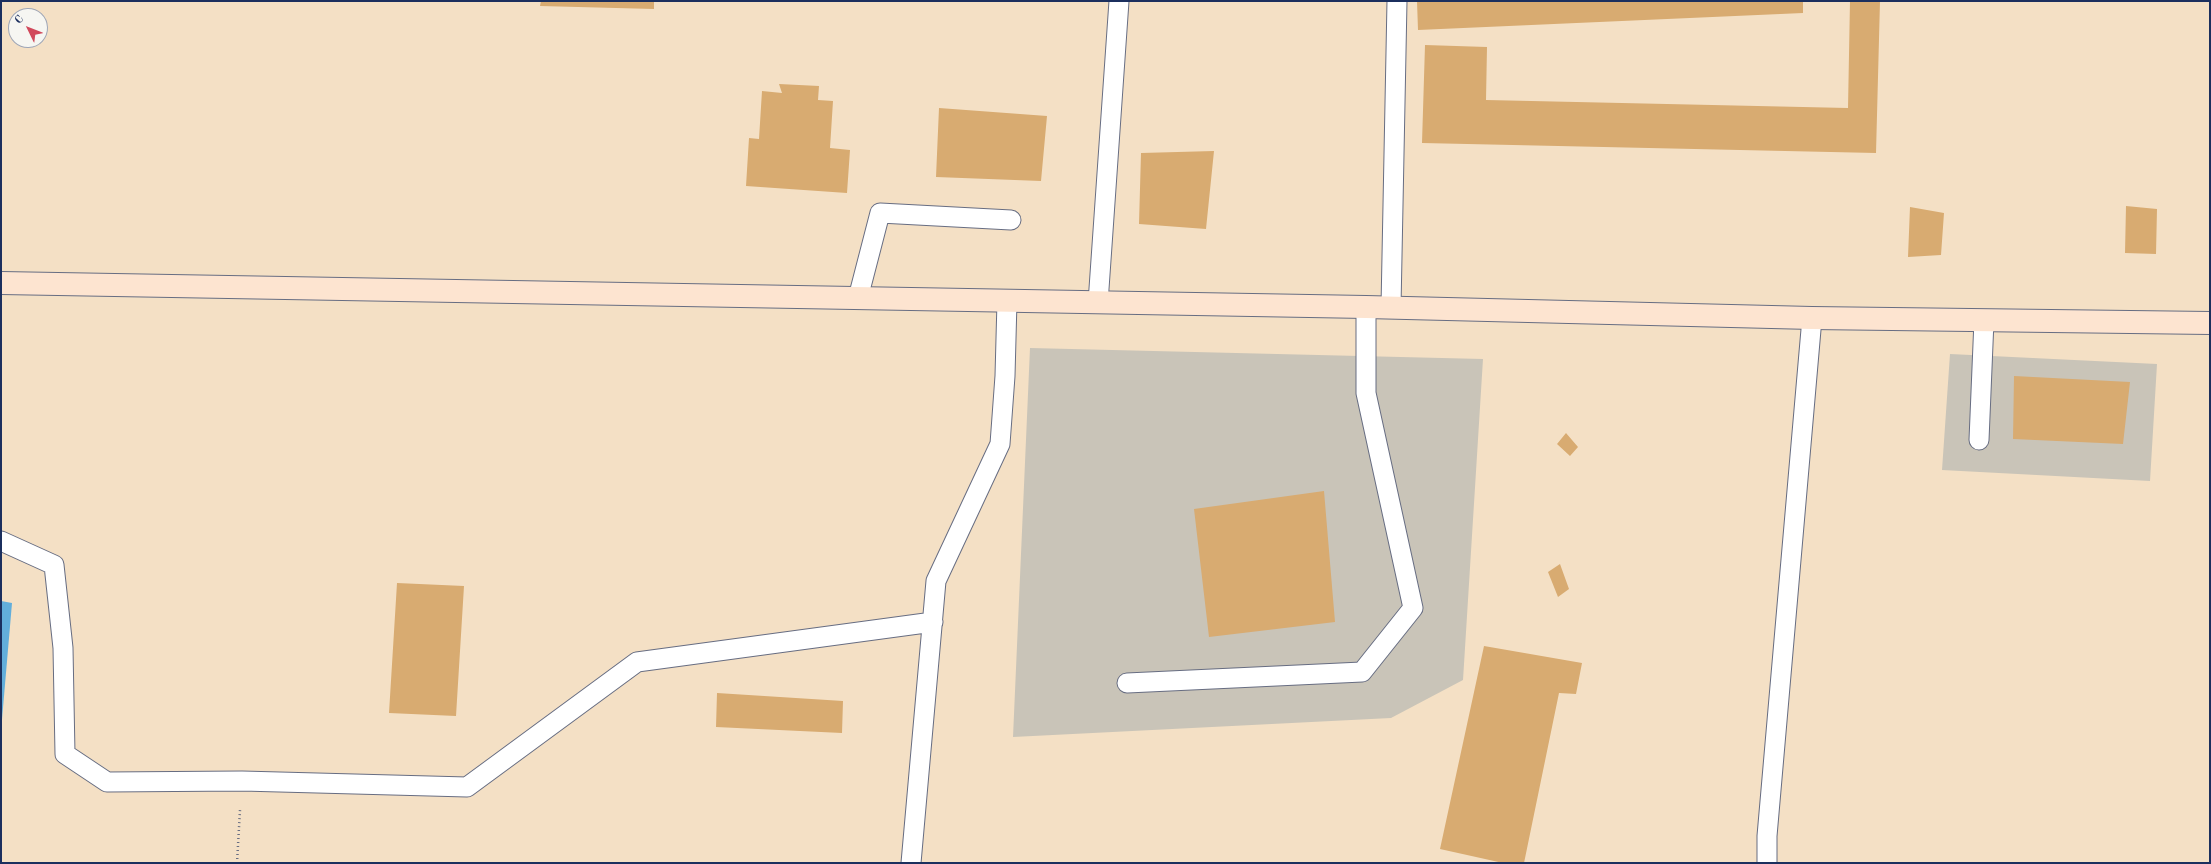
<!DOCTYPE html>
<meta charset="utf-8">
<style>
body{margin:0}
#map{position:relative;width:2211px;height:864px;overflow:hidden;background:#f4e0c5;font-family:"Old Standard TT",serif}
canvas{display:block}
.frame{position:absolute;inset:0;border:2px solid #1b2f5e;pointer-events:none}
.north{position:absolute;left:8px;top:8px;width:40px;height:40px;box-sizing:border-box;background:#f6f6f2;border:1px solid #9ea6b7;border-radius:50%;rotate:313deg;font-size:11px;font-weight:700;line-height:16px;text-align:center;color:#1b2f5e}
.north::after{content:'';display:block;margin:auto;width:14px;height:18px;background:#d1495b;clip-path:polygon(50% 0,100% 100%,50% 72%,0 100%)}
</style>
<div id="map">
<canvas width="2211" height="864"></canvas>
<div class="frame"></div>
<div class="north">С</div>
</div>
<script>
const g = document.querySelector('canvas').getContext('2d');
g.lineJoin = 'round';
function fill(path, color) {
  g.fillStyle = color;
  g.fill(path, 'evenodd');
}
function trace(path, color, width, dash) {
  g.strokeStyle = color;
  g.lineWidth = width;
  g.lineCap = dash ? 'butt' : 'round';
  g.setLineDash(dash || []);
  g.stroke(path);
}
fill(new Path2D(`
 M1030 348 1483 359 1463 680 1391 718 1013 737Z
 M1950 354 2157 364 2150 481 1942 470Z`), '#c9c4b8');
fill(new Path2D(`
 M1 601 12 603 1 731Z`), '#62aedb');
fill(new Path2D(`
 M541 1H654V9L540 6Z
 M1417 1H1803V13L1418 30Z
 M1850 1H1880L1876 153 1422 143 1425 45 1487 47 1486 100 1848 108Z
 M779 84 819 86 818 100 833 101 830 148 850 150 847 193 746 186 749 138 759 139 762 91 782 93Z
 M939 108 1047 116 1041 181 936 177Z
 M1214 151 1206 229 1139 224 1141 153Z
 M2126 206 2157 209 2156 254 2125 253Z
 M1910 207 1944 213 1941 255 1908 257Z
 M2014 376 2130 382 2123 444 2013 439Z
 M1566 433 1578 447 1570 456 1557 444Z
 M1324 491 1335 622 1209 637 1194 509Z
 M1560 564 1569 589 1558 597 1548 572Z
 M397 583 464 586 456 716 389 713Z
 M1484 646 1582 663 1576 694 1559 693 1524 863H1503L1440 849Z
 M717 693 843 701 842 733 716 727Z`), '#d8ab71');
const lane = new Path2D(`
 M858 298 880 213 1011 220
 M1098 303 1119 1
 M1391 307 1397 1
 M1979 440 1984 320
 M1 541 54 565 63 648 65 754 107 782 242 781 467 787 637 662 933 622
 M1127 683 1362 672 1413 608 1366 393V307
 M911 863 936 581 1000 444 1005 376 1007 301
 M1767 863V836L1812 318`);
const secondary = new Path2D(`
 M1 283 1366 307 1812 318 2210 323`);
trace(lane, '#676d82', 21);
trace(secondary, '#676d82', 24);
trace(new Path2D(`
 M237 863 240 810`), '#676d82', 2.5, [1, 3]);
trace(lane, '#fff', 19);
trace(secondary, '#fde4d0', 22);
</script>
